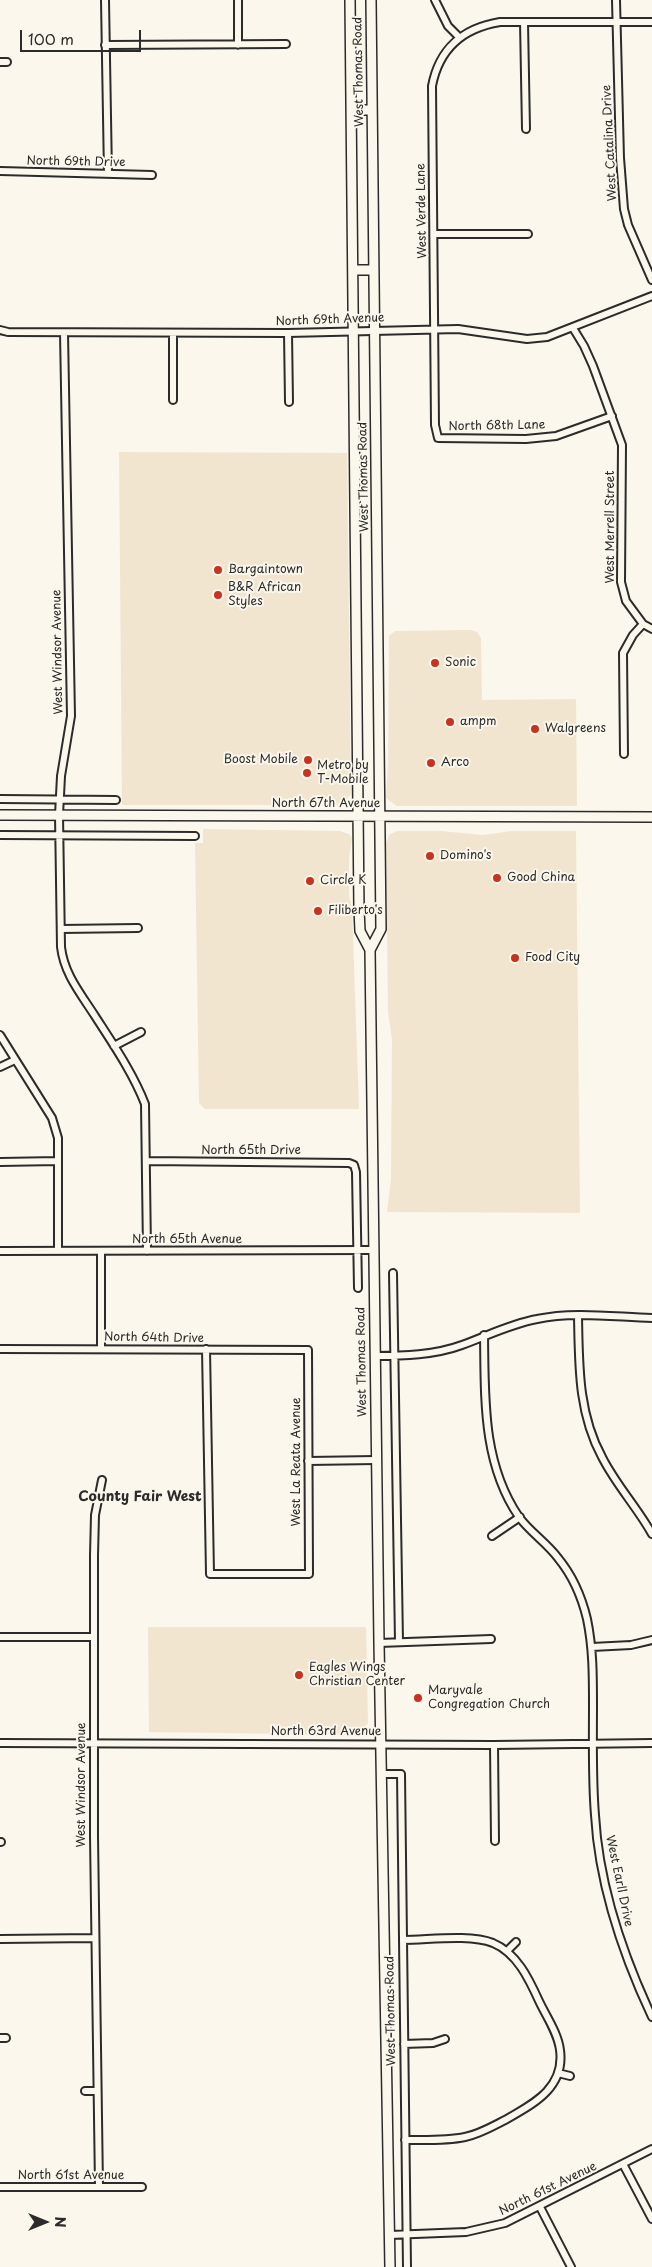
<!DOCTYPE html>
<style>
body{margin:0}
#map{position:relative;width:652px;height:2267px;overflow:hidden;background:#fbf7ec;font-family:"Playpen Sans",sans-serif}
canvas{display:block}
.north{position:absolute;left:20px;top:2197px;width:50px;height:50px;-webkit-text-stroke:4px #fbf7ec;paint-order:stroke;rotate:90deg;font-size:14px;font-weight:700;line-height:20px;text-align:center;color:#2b2b2b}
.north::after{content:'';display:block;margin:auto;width:18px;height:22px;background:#2b2b2b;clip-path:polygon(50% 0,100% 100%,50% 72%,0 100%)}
.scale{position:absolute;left:20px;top:30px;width:121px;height:22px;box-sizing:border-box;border:2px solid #2b2b2b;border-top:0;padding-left:6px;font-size:15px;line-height:18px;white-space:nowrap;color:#2b2b2b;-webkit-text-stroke:4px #fbf7ec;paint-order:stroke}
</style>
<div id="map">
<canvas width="652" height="2267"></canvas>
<div class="north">N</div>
<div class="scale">100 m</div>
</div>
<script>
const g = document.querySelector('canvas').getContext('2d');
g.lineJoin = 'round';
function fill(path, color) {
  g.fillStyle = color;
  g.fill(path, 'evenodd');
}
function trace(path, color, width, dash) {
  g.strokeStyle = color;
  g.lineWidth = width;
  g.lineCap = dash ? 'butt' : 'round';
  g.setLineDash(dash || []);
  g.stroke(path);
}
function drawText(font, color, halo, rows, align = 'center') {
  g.font = font + ' "Playpen Sans",sans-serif';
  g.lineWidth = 4;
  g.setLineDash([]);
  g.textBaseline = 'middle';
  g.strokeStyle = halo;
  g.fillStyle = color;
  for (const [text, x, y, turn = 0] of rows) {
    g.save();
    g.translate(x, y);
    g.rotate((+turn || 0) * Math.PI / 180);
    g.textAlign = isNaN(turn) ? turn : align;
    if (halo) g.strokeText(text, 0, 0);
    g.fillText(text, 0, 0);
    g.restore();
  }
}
fill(new Path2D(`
 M119 452 347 453 351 794 342 805 293 801 272 805H122Z
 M470 630 477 632 481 638 482 700 576 699 577 806H397L386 798 388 763 389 636 395 631Z
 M203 829 340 831 349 834 352 838 349 858V895L352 908 359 1109H205L199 1103 195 843H203Z
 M397 831H441L483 835 511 831H576L580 1213 387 1212 391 1179 392 1039 388 1012 386 843 389 835Z
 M148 1627H366L368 1723 358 1735 149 1732Z`), '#f1e5cf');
const minor = new Path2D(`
 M105 0 108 174
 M238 0V45
 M435 0 448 26 460 38
 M616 0 620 158 624 209 628 225 652 280
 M524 22 526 129
 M105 45 286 44
 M0 62H7
 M0 171 152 175
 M434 234H528
 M573 328 584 346 593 366 622 445 621 582 626 601 643 624 633 635 623 653 624 754
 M0 330 8 332 288 333 458 329 527 339 547 337 652 296
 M64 333 71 716 61 776 59 815 61 947C64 974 81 994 95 1016 113 1044 133 1073 145 1104L147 1251
 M173 333V400
 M288 333 289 402
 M612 416 556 436 526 439 438 438 435 425 432 86C439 49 463 28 500 22H652
 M643 624 652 629
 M0 799 116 800
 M0 835 195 836
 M61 929 138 928
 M0 1035 52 1118 58 1138V1251
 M114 1046 141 1032
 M0 1067 15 1060
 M147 1161 349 1163 354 1165 356 1172 358 1288
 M0 1162 58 1161
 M0 1251 373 1250
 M101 1251V1348
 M393 1273 399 1642
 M578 1316C579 1365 578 1413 602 1457 616 1485 637 1507 652 1534
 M484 1335C485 1398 482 1463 519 1517 530 1532 547 1543 558 1558 572 1575 582 1598 587 1619 593 1648 593 1676 593 1705 593 1742 592 1778 595 1815 599 1886 622 1953 652 2017
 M0 1349 308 1350 309 1574H210L206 1349
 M375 1356C403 1356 435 1355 462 1345 487 1336 510 1324 537 1319 574 1311 615 1317 652 1318
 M308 1461 376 1460
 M492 1536 520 1517
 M0 1637H94
 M379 1643 491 1639
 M592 1647 631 1645 652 1640
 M0 1743 494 1745 652 1743
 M494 1745 495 1841
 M382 1774H401L407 2267
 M0 1842H1
 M0 1939 94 1938
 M403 1940C429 1940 469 1934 493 1943 517 1953 529 1979 539 2001 546 2016 558 2033 560 2050 565 2087 535 2103 507 2119 493 2126 480 2134 465 2137 446 2141 425 2140 405 2140
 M507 1951 516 1942
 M0 2038H6
 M404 2044 433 2043 445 2039
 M558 2073 570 2076
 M85 2091H97
 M623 2164 652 2219
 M0 2187H142
 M99 2187 94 1836V1555L95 1515 102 1480
 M540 2207 571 2267
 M390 2235 466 2232 505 2223 652 2149`);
const secondary = new Path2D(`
 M350 0 359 909 360 931 370 950 379 1643 390 2267
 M351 110H372
 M353 270H374
 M0 815 652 817
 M370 950 381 929 371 0`);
trace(minor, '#2b2b2b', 10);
trace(secondary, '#2b2b2b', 12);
trace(minor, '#fbf7ec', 6);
trace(secondary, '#fbf7ec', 9);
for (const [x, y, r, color] of [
 [218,570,5,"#c8321e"],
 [218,595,5,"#c8321e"],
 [435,663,5,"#c8321e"],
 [450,722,5,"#c8321e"],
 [535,729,5,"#c8321e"],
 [308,760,5,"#c8321e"],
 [431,763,5,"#c8321e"],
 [307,773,5,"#c8321e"],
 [430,856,5,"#c8321e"],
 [497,878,5,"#c8321e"],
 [310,881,5,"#c8321e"],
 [318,911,5,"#c8321e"],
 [515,958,5,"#c8321e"],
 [299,1675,5,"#c8321e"],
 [418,1698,5,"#c8321e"]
]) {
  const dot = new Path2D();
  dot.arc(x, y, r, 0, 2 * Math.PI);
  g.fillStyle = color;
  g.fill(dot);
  trace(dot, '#fbf7ec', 2);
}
drawText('12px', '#2b2b2b', '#fbf7ec', [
 ["West Thomas Road",359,72,-91],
 ["West Catalina Drive",610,143,-93],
 ["North 69th Drive",76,162,1],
 ["West Verde Lane",422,211,-91],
 ["North 69th Avenue",330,320,-2],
 ["North 68th Lane",497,426,-1],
 ["West Thomas Road",364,477,-91],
 ["West Merrell Street",611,527,-90],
 ["West Windsor Avenue",58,652,-91],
 ["North 67th Avenue",326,804],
 ["North 65th Drive",251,1151],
 ["North 65th Avenue",187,1240],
 ["North 64th Drive",154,1338,1],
 ["West Thomas Road",362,1362,-91],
 ["West La Reata Avenue",297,1462,-90],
 ["North 63rd Avenue",326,1732],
 ["West Windsor Avenue",82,1785,-90],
 ["West Earll Drive",619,1881,78],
 ["West Thomas Road",391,2011,-91],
 ["North 61st Avenue",71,2176],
 ["North 61st Avenue",548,2189,-26]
]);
drawText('12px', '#2b2b2b', '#fbf7ec', [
 ["Bargaintown",228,570],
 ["B&R African",228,588],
 ["Styles",228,602],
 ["Sonic",445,663],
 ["ampm",460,722],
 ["Walgreens",545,729],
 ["Boost Mobile",298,760,"right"],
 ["Arco",441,763],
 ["Metro by",317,766],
 ["T-Mobile",317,780],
 ["Domino's",440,856],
 ["Good China",507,878],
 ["Circle K",320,881],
 ["Filiberto's",328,911],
 ["Food City",525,958],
 ["Eagles Wings",309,1668],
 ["Christian Center",309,1682],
 ["Maryvale",428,1691],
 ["Congregation Church",428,1705]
], 'left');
drawText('bold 14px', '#2b2b2b', '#fbf7ec', [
 ["County Fair West",140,1497]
]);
</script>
